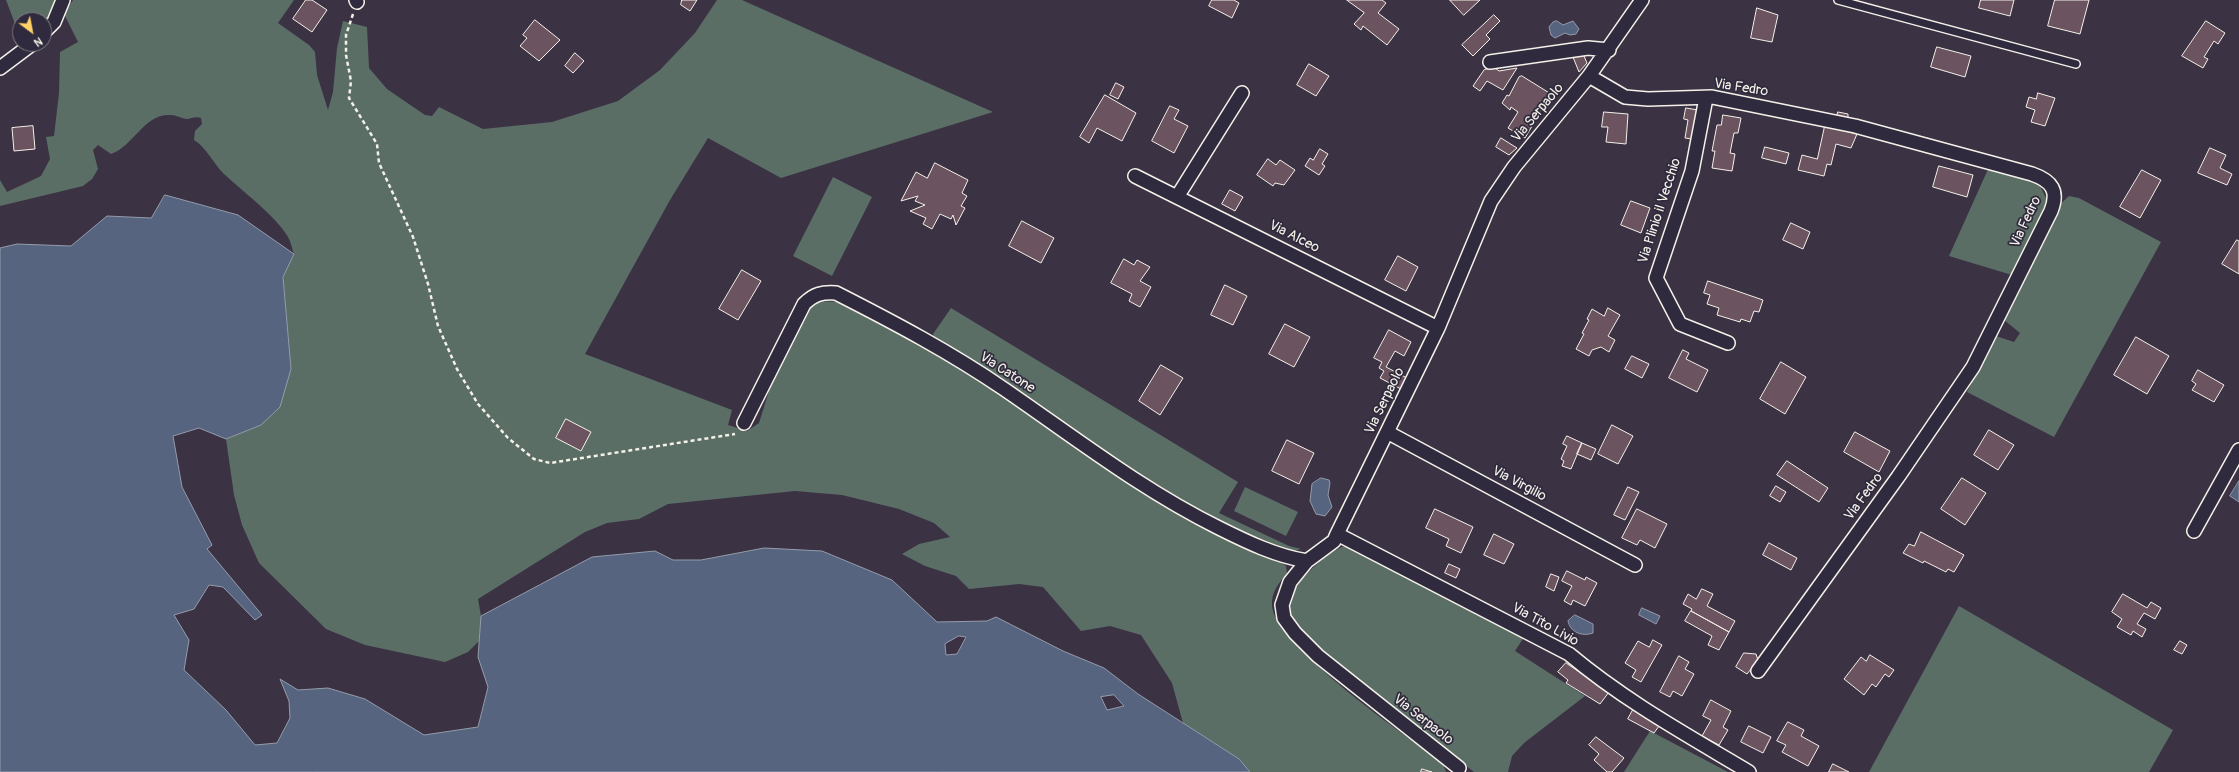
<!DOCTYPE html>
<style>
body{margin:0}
#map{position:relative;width:2239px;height:772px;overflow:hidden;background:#3b3244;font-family:Pangolin,sans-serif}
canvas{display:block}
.north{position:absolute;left:12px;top:12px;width:40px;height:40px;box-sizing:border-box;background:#2f2a3d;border:1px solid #7e7a81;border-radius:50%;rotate:148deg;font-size:11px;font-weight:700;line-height:16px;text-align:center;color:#f4f1e8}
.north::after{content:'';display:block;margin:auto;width:14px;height:18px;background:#ffd166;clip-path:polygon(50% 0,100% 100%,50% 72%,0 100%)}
</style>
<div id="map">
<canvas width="2239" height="772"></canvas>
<div class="north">N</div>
</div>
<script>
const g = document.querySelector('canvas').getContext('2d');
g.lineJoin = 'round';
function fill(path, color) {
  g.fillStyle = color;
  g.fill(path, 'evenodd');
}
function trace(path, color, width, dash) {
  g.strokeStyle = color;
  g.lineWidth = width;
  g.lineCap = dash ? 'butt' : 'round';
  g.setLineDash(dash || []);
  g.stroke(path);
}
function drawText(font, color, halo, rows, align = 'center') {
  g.font = font + ' Pangolin,sans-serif';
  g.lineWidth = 3.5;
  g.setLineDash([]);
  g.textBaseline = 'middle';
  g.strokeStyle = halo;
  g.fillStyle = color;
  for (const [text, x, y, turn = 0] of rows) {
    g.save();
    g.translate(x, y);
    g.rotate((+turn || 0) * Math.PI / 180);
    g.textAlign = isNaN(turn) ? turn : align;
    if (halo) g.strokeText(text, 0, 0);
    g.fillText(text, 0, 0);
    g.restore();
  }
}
fill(new Path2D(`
 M6 0H55L48 21 44 25V20H20V37Z
 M73 0H294L278 23 309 45 315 52 317 75 328 110 333 92 337 48 343 21 367 27 369 68 387 89 425 115 432 116 439 107 483 129 552 122 618 101 660 70 695 33 717 0H742L993 112 781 178 708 138 670 200 585 354 732 410 728 425 747 431 759 423 772 381 804 316 817 301 840 302 921 345 1011 402 1148 496 1181 516 1274 558 1286 566 1287 573C1279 583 1271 592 1272 606 1275 645 1408 738 1442 762L1446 772H1250L1239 759 1183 723 1172 683 1141 635 1110 626 1081 631 1043 587 1019 584 969 589 956 576 925 566 902 554 919 544 950 537 934 523 899 509 842 495 795 491 668 504 639 519 607 523 585 532 478 599 481 616 479 641 468 652 445 662 365 645 326 629 259 563 242 525 234 495 226 439 261 425 291 369 283 277 294 254C292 249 291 242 288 237 277 217 241 190 224 174 213 163 206 147 194 140L195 131 202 124 201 118C195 116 191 119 186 119 181 118 176 115 171 115 144 113 134 146 111 154L98 145 93 150 98 169 92 179 83 186 0 206V180L7 192 41 176 50 159 46 137 54 136 59 93 60 52 78 42 64 14Z
 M1989 167 2029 179 2039 184 2047 200 2043 213 2012 275 1949 256Z
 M833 177 872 197 832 276 793 256Z
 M2069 196 2079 198 2161 242 2054 437 1967 392 1996 336 2014 342 2020 333 2004 320 2059 205Z
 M951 308 1238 482 1219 513 1289 546 1301 549 1291 552 1217 523 1185 506 934 340 933 334Z
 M1245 487 1298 512 1286 536 1234 511Z
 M1345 546 1524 637 1515 651 1585 696 1524 743 1512 756 1508 772H1474L1315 646C1304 635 1290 625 1289 608 1287 588 1327 551 1345 546Z
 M1959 606 2173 730 2149 772H1869Z
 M1650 731 1654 733 1728 772H1624Z`), '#5b6e66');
const water = new Path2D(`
 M1557 21 1563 25 1573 21 1579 29 1576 34 1570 35 1565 33 1555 38 1551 35 1549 27 1553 22Z
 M165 195 238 215 294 254 283 277 291 369 280 407 261 425 226 439 199 428 173 436 182 487 212 545 207 549 262 615 255 620 223 587 209 585 194 609 174 615 189 640 184 670 226 710 255 745 277 743 290 718 289 701 280 679 298 690 328 688 365 699 424 735 478 727 488 687 478 657 481 616 592 557 655 551 673 560H701L764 548 822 551 892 580 937 622 987 621 996 617 1063 651 1104 668 1138 694 1239 759 1250 772H0V248L17 244 71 246 107 216 151 218ZM959 636 966 637 957 654 946 655 945 644ZM1114 695 1124 706 1107 710 1101 697Z
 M1321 478 1329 480 1330 483 1328 495 1332 507 1325 516 1316 514 1310 501 1312 484Z
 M2239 481V502L2230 496Z
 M1642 608 1660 616 1656 624 1639 615Z
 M1575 615 1593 624V633C1582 637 1570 632 1568 621Z`);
fill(water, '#566480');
trace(water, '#959caa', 1);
const building = new Path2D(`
 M306 0H312L327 10 312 32 293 19Z
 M682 0H697L690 11 681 5Z
 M1212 0H1234L1239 3 1232 18 1209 6Z
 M1347 0H1382L1386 3 1378 13 1399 29 1387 45 1363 26 1361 30 1354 24 1364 13Z
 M1450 0H1480L1464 15Z
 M1981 0H2014L2010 16 1979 8Z
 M2055 0H2089L2080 34 2048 26Z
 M1757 8 1778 15 1772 42 1751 38Z
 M1494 15 1500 21 1486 35 1490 39 1473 56 1462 45Z
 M535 20 560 40 539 61 520 46 527 38 523 35Z
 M2206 21 2225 33 2218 44 2214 41 2204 57 2208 59 2203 68 2182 56Z
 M1937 47 1971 56 1965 77 1931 67Z
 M575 53 584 61 573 73 565 66Z
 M1584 56 1587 63 1579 72 1573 57Z
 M1309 64 1329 76 1316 96 1297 85Z
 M1494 67 1499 71 1517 68 1503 90 1487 81 1480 91 1473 86 1484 70Z
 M1522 76 1551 94 1525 138 1508 128 1518 112 1511 107 1510 110 1502 103 1507 95 1509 96 1519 77Z
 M1116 83 1124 87 1118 99 1110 95Z
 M2038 93 2055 98 2045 126 2031 122 2035 110 2026 107 2029 97 2036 99Z
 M1105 95 1136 113 1122 141 1097 128 1089 143 1080 137Z
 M1170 106 1179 110 1174 119 1188 126 1174 153 1152 141Z
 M1686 108 1698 110 1692 139 1685 138 1688 120 1684 119Z
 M1604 112 1628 114 1626 144 1606 142 1608 127H1602Z
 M1838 112 1848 114V118L1837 116Z
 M1723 115 1741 118 1738 133H1734L1730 153 1735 154 1732 171 1712 168 1715 151H1712L1717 125H1721Z
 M33 126 35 149 14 151 12 128Z
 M1825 126 1857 134 1851 148 1836 144 1831 165 1827 164 1824 176 1798 170 1802 155 1817 159Z
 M1501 138 1517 148 1509 155 1496 147Z
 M1765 147 1789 153 1786 164 1762 158Z
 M2210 148 2226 155 2220 168 2232 174 2227 185 2198 173Z
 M1320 149 1328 154 1322 164 1325 166 1319 175 1305 166 1310 158 1313 160Z
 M1268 159 1276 165 1280 160 1295 170 1284 185 1275 183 1273 186 1257 175Z
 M935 163 968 180 962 193 967 196 961 206 965 208 956 225 953 215 951 219 940 214 932 229 923 224 926 218 910 211 925 205 915 201 918 196 901 201 916 172 927 178Z
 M1939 166 1973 175 1967 197 1933 187Z
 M2142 170 2161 180 2140 218 2120 207Z
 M1230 190 1243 197 1235 211 1222 204Z
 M1631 201 1650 208 1641 233 1621 225Z
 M1022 221 1054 238 1041 263 1009 246Z
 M1791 223 1810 232 1803 249 1783 240Z
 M2237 240 2239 241V274L2222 264Z
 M1398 256 1418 267 1406 291 1385 280Z
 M1124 259 1134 265 1137 260 1150 267 1140 281 1151 287 1140 307 1129 301 1132 294 1111 283Z
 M742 270 761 281 738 320 719 309Z
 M1708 281 1763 300 1759 312 1754 311 1750 322 1741 319 1740 322 1717 315 1719 308 1707 304 1710 295 1704 293Z
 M1225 285 1247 296 1233 325 1211 315Z
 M1608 308 1620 315 1608 336 1615 340 1609 352 1601 347 1592 350 1589 356 1576 349 1584 334 1582 333 1589 320 1587 319 1592 309 1604 316Z
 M1285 324 1310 337 1294 367 1269 354Z
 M1389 330 1411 342 1404 356 1395 351 1386 367 1407 378 1401 389 1380 378 1384 371 1379 368 1382 362 1374 358Z
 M2136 337 2169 356 2147 394 2114 375Z
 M1683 350 1689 353 1686 359 1708 370 1697 392 1669 378Z
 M1632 356 1649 364 1642 378 1625 369Z
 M1781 362 1806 377 1785 414 1760 399Z
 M1161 365 1183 378 1160 415 1139 401Z
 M2198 370 2224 385 2214 402 2192 390 2196 384 2192 381Z
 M566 419 591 432 581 451 556 438Z
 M1612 425 1633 436 1618 464 1598 454Z
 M1989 430 2014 445 1998 470 1974 455Z
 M1855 432 1890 451 1879 472 1844 452Z
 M1567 436 1582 443 1571 469 1562 466 1564 461 1561 459 1567 446 1563 444Z
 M1287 440 1314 453 1299 484 1272 471Z
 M1582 443 1596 449 1591 460 1577 454Z
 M1787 461 1828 488 1819 502 1777 475Z
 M1962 478 1986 493 1965 525 1941 509Z
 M1776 486 1786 492 1780 502 1770 496Z
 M1628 487 1639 492 1625 520 1614 515Z
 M1435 509 1473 527 1461 553 1446 546 1449 539 1426 528Z
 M1637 509 1667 524 1655 548 1640 540 1637 545 1622 538Z
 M1921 532 1964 555 1954 572 1948 569 1946 572 1924 561 1923 563 1903 553 1909 544 1914 546Z
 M1494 534 1514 544 1504 564 1484 555Z
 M1769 543 1797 558 1791 570 1763 555Z
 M1449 564 1460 569 1456 578 1445 573Z
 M1567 571 1585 580 1586 577 1597 583 1585 606 1573 600 1571 605 1564 601 1572 586 1562 581Z
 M1551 574 1559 577 1554 591 1546 587Z
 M1702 589 1713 594 1707 606 1735 621 1729 632 1691 611 1692 609 1683 604 1688 594 1696 599Z
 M2123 594 2147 608 2151 602 2161 608 2155 619 2144 613 2137 624 2146 629 2142 637 2133 631 2131 635 2117 627 2122 619 2112 612Z
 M1691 611 1729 632 1719 650 1708 645 1712 636 1685 621Z
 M1653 640 1662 645 1641 682 1632 677 1636 670 1625 663 1638 641 1649 647Z
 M2180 641 2187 645 2182 654 2174 650Z
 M1744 653 1756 654 1758 660 1747 674 1736 667Z
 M1870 655 1894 670 1889 677 1885 674 1876 687 1872 684 1864 695 1844 679 1861 657 1866 661Z
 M1679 656 1689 662 1685 669 1694 674 1682 696 1673 691 1670 697 1660 692Z
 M1566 663 1609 692 1600 704 1566 683 1568 680 1558 672Z
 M1711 700 1731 711 1723 727 1728 730 1719 745 1702 736 1711 720 1703 716Z
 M1633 710 1659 726 1654 733 1628 719Z
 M1788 722 1804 730 1801 736 1819 746 1808 766 1782 752 1786 745 1777 741Z
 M1749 726 1771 737 1763 753 1741 742Z
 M1596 737 1624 758 1612 772H1607L1594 760 1599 754 1589 745Z
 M1833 764 1849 772H1829Z
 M1422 769 1432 772H1421Z`);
fill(building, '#6b545f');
trace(building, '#f4f1e8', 1);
const lane = new Path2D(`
 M1838 0 2076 64`);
const street = new Path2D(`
 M356 0 357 2
 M44 32 54 22 63 0
 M1490 62 1588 48 1609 50
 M0 68 32 44
 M1589 76 1625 97 1648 99 1712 97 1855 126 2032 174C2052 181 2059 191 2051 211L1973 367 1898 477 1758 671
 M1706 98 1692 171 1656 278 1680 324 1728 343
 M1135 176 1438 328
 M1177 197 1242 93
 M744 423 804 304C814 294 822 292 836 293 893 322 950 352 1004 389 1074 437 1142 490 1219 528 1247 542 1276 556 1307 561
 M1387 432 1635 565
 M2194 531 2239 450
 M1337 534 1569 654C1625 701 1687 735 1749 772
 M1459 768 1318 656 1295 633 1284 618 1282 605 1290 582 1307 561 1334 541 1337 534 1438 328 1491 201 1514 167 1589 76 1642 0`);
trace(lane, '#f4f1e8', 10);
trace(street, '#f4f1e8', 16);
trace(new Path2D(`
 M353 14 346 35V55L351 81 349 98 377 144 379 163 413 237 428 284 438 326 457 369 478 404 508 438 534 459 550 463 735 434`), '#f4f1e8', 2.5, [4, 3]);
trace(lane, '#2f2a3d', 7);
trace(street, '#2f2a3d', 13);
drawText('14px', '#f4f1e8', '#2f2a3d', [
 ["Via Fedro",1741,88,9],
 ["Via Serpaolo",1538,113,-50],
 ["Via Plinio il Vecchio",1660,211,-72],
 ["Via Fedro",2026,222,-65],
 ["Via Alceo",1294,237,27],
 ["Via Catone",1007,373,33],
 ["Via Serpaolo",1385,401,-64],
 ["Via Virgilio",1519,484,28],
 ["Via Fedro",1864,497,-54],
 ["Via Tito Livio",1545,625,29],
 ["Via Serpaolo",1423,720,38]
]);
</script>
